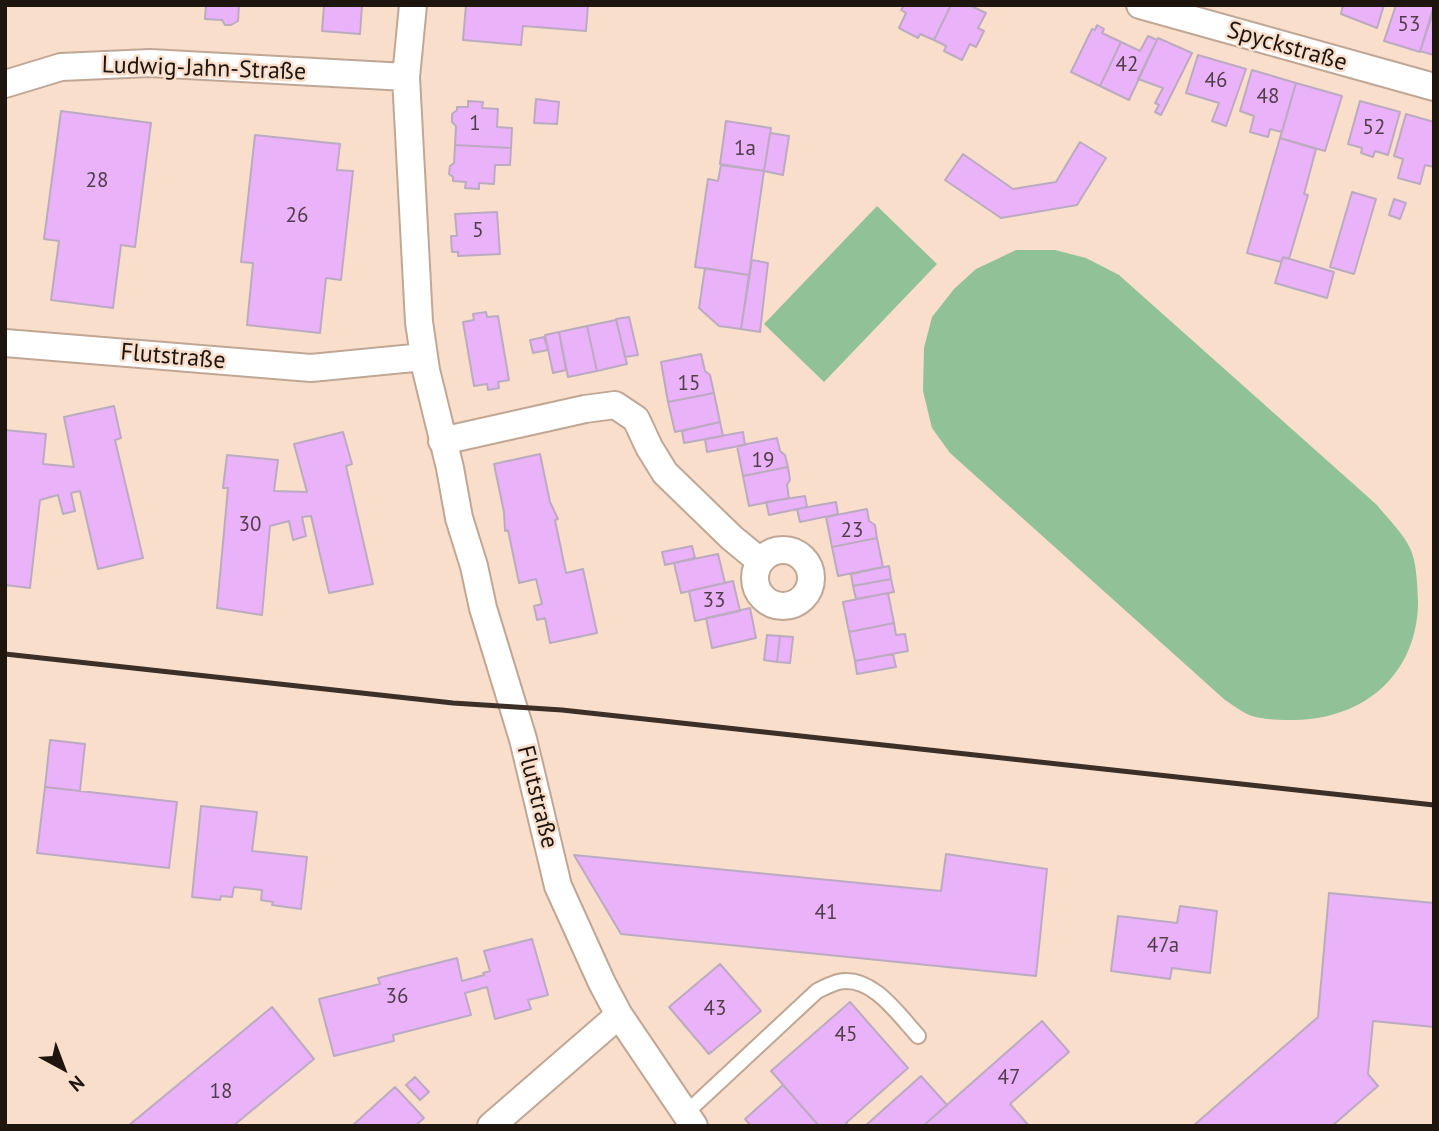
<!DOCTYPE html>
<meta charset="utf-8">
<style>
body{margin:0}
#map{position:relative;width:1439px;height:1131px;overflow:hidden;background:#f9decc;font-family:"PT Sans",sans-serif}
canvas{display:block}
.frame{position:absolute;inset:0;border:7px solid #1e150e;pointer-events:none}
.north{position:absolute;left:28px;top:1033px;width:70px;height:70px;-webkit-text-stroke:5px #f9decc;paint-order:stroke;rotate:139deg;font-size:19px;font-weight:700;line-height:28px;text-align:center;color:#1e150e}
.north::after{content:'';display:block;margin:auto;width:24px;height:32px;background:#1e150e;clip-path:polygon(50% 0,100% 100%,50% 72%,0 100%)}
</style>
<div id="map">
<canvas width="1439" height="1131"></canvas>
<div class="frame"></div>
<div class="north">N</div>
</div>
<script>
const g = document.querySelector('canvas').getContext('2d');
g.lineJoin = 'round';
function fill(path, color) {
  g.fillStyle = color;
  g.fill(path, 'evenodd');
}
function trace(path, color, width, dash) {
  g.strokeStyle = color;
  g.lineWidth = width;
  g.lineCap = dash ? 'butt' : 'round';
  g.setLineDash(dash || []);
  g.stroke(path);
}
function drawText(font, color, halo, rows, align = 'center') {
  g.font = font + ' "PT Sans",sans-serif';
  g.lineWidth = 5;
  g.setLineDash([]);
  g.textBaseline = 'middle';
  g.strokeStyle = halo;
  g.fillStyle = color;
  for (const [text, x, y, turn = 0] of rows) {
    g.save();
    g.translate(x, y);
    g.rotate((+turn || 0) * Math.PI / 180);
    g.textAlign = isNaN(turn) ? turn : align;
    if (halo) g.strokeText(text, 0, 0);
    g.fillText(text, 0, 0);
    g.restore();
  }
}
fill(new Path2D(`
 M877 206 937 264 824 382 764 324Z
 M1016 250H1055L1086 258 1119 275 1377 505C1387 518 1403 533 1410 548 1417 563 1417 585 1418 601 1418 673 1365 719 1295 720 1282 720 1265 720 1252 716 1243 713 1233 705 1225 700L950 453 932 428 923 391 924 348 932 317 954 289 976 269Z`), '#91c197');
const building = new Path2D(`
 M206 5H239L238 21 231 25H225L222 20 205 19Z
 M324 5 362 6 360 34 322 31Z
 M466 5H588L586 31 523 26 521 45 463 40Z
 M904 5H951L934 40 920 34 918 38 899 28 906 13 901 10Z
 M951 5H969L986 13 978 28 984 31 976 47 970 44 962 60 944 51 946 46 934 40Z
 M1343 5H1384L1377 28 1341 14Z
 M1396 5H1434L1420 52 1384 41Z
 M1434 10V55L1420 51Z
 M1097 25 1104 29 1102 33 1121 42 1100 86 1071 72 1092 29 1095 30Z
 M1148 36 1157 40 1129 100 1100 86 1121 42 1140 51Z
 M1158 38 1192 53 1161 115 1155 112 1159 105 1155 103 1163 88 1138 79Z
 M1198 55 1246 69 1226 126 1212 121 1219 103 1186 93Z
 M1252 70 1296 83 1282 132 1270 129 1268 137 1250 132 1254 116 1240 111Z
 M1296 83 1342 96 1325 151 1280 138Z
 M536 99 559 102 557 124 534 123Z
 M468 101 483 102 482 108 498 109 497 127 512 128 511 148 455 145 456 126 452 122V114L457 110V107H468Z
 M1360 101 1400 112 1388 155 1375 151 1373 157 1361 153 1362 148 1348 144Z
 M61 111 151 123 135 247 121 245 113 308 51 300 59 241 44 239Z
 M1406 114 1434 122V167L1425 165 1420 184 1398 178 1403 159 1394 156Z
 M726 121 771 128 764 171 720 164Z
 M770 133 789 136 783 175 764 171Z
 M255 135 340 144 337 170 353 171 341 280 326 278 320 333 247 325 253 263 241 262Z
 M1280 138 1316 149 1304 194 1308 195 1289 259 1283 257 1281 262 1247 253Z
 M1080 142 1106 158 1077 205 1001 218 945 180 963 154 1013 189 1056 182Z
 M455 145 511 148 510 165H495L494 184 479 183V189L465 188 466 182 453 181V177L449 174 450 166 454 163Z
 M721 165 764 171 749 275 695 267 708 179 718 181Z
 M1352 192 1376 199 1354 274 1330 267Z
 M1394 199 1406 203 1400 219 1389 215Z
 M497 212 500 254 458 256V252H452L451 236H457L455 214Z
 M1283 257 1334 272 1327 298 1275 283Z
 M752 260 768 263 760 332 741 329Z
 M705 268 749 275 741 329 719 326 699 308Z
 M486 312 487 317 498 316 509 380 498 382 499 388 488 390 487 384 474 386 463 322 474 320 473 314Z
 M629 317 638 355 625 357 616 319Z
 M616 320 627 364 597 371 587 326Z
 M587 326 597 371 568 377 559 332Z
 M559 332 566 370 553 373 545 335Z
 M544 337 548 350 533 353 530 340Z
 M701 354 705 371 710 375 714 393 668 402 661 362Z
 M714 393 720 422 675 432 668 402Z
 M114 406 121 438 115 440 143 558 98 569 80 491 71 493 75 511 63 514 58 495 40 500 30 588 5 585V430L46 434 43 464 74 467 64 417Z
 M720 422 723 436 684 443 682 431Z
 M343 432 352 464 346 466 373 584 329 593 311 516 302 517 306 536 293 540 289 521 270 526 262 615 217 608 228 488H223L227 455 278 460 274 491 307 492 294 444Z
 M743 432 745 445 707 452 705 439Z
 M777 438 780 451 785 455 788 467 743 476 737 446Z
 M540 454 550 502 558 519 555 520 566 573 583 569 597 633 550 643 545 618 537 620 534 606 542 604 536 579 519 583 508 530 505 531 504 512 494 464Z
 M788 467 790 480 787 485 789 498 749 506 743 476Z
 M805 496 807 507 769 515 766 502Z
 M836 502 838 514 800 522 797 509Z
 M867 509 869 521 875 525 877 538 832 547 826 517Z
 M877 538 883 567 838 576 832 547Z
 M692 546 695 558 665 565 662 552Z
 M718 554 725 583 681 593 674 563Z
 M889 566 891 579 853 586 851 574Z
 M891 579 894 592 856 599 853 586Z
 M733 581 740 611 695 621 689 591Z
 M888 593 894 623 849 632 843 602Z
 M750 608 756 638 712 648 706 618Z
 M894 623 896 635 905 634 908 651 855 661 849 632Z
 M767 635 780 636 777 662 764 660Z
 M780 636 793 637 790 663 777 662Z
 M893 654 896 667 857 674 855 661Z
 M50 740 85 744 80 791 45 787Z
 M45 787 177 802 169 868 37 853Z
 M201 806 257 812 252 851 307 857 301 909 272 905 273 902 261 900 262 890 234 887 232 897 221 896 220 900 192 897Z
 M946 854 1047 869 1036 976 621 934 574 855 941 891Z
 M1329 893 1434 903V1027L1373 1021 1368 1074 1378 1086 1332 1126H1193L1318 1017Z
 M1180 906 1217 911 1210 973 1172 968 1170 979 1111 971 1118 916 1177 923Z
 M532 939 548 995 528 1000 531 1009 495 1019 487 987 465 993 471 1015 393 1035 394 1041 334 1056 319 999 380 984 378 978 457 958 462 981 484 975 483 973 490 971 484 951Z
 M720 964 761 1011 709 1054 669 1007Z
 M850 1002 908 1068 846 1123 849 1126H819L771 1071Z
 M272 1007 314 1059 233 1126H128Z
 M1042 1021 1069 1052 1010 1104 1029 1126H923Z
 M921 1076 947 1105 923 1126H865Z
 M415 1077 429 1092 420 1100 406 1085Z
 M783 1085 819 1126H751L745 1119Z
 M395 1087 424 1118 415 1126H352Z`);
fill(building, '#eab2f9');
trace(building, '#bcaac1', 2);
const service = new Path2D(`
 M686 1113 817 991C823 988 831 984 838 982 871 974 898 1014 918 1036`);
const minor = new Path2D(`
 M413 5 406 77 419 322 426 370 450 468 459 518 474 566 483 608 523 739 558 886 602 983 619 1015 694 1126
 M1140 5 1434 87
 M5 84 61 67 150 63 406 77
 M5 343 311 368 424 357
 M442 441 585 409 615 405 636 419 649 447 665 473 732 538 760 561
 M755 578a28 28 0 1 1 56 0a28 28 0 1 1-56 0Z
 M491 1126 619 1015`);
trace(service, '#c0a795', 18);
trace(minor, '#c0a795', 30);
trace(service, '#fff', 14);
trace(minor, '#fff', 26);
trace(new Path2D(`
 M5 654 453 703 562 710 1434 805`), '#3b2f27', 5);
drawText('21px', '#513c49', null, [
 ["53",1409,25],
 ["42",1127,65],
 ["46",1216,81],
 ["48",1268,97],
 ["1",475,124],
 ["52",1374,128],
 ["1a",745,149],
 ["28",97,181],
 ["26",297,216],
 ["5",478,231],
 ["15",689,384],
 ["19",763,461],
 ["30",250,525],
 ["23",852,531],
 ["33",714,601],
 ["41",826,913],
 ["47a",1163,946],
 ["36",397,997],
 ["43",715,1009],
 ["45",846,1035],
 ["47",1009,1078],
 ["18",221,1092]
]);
drawText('24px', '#1e150e', '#f9decc', [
 ["Spyckstraße",1287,47,16],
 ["Ludwig-Jahn-Straße",204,69,2],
 ["Flutstraße",173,357,5],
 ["Flutstraße",537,797,76]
]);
</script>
